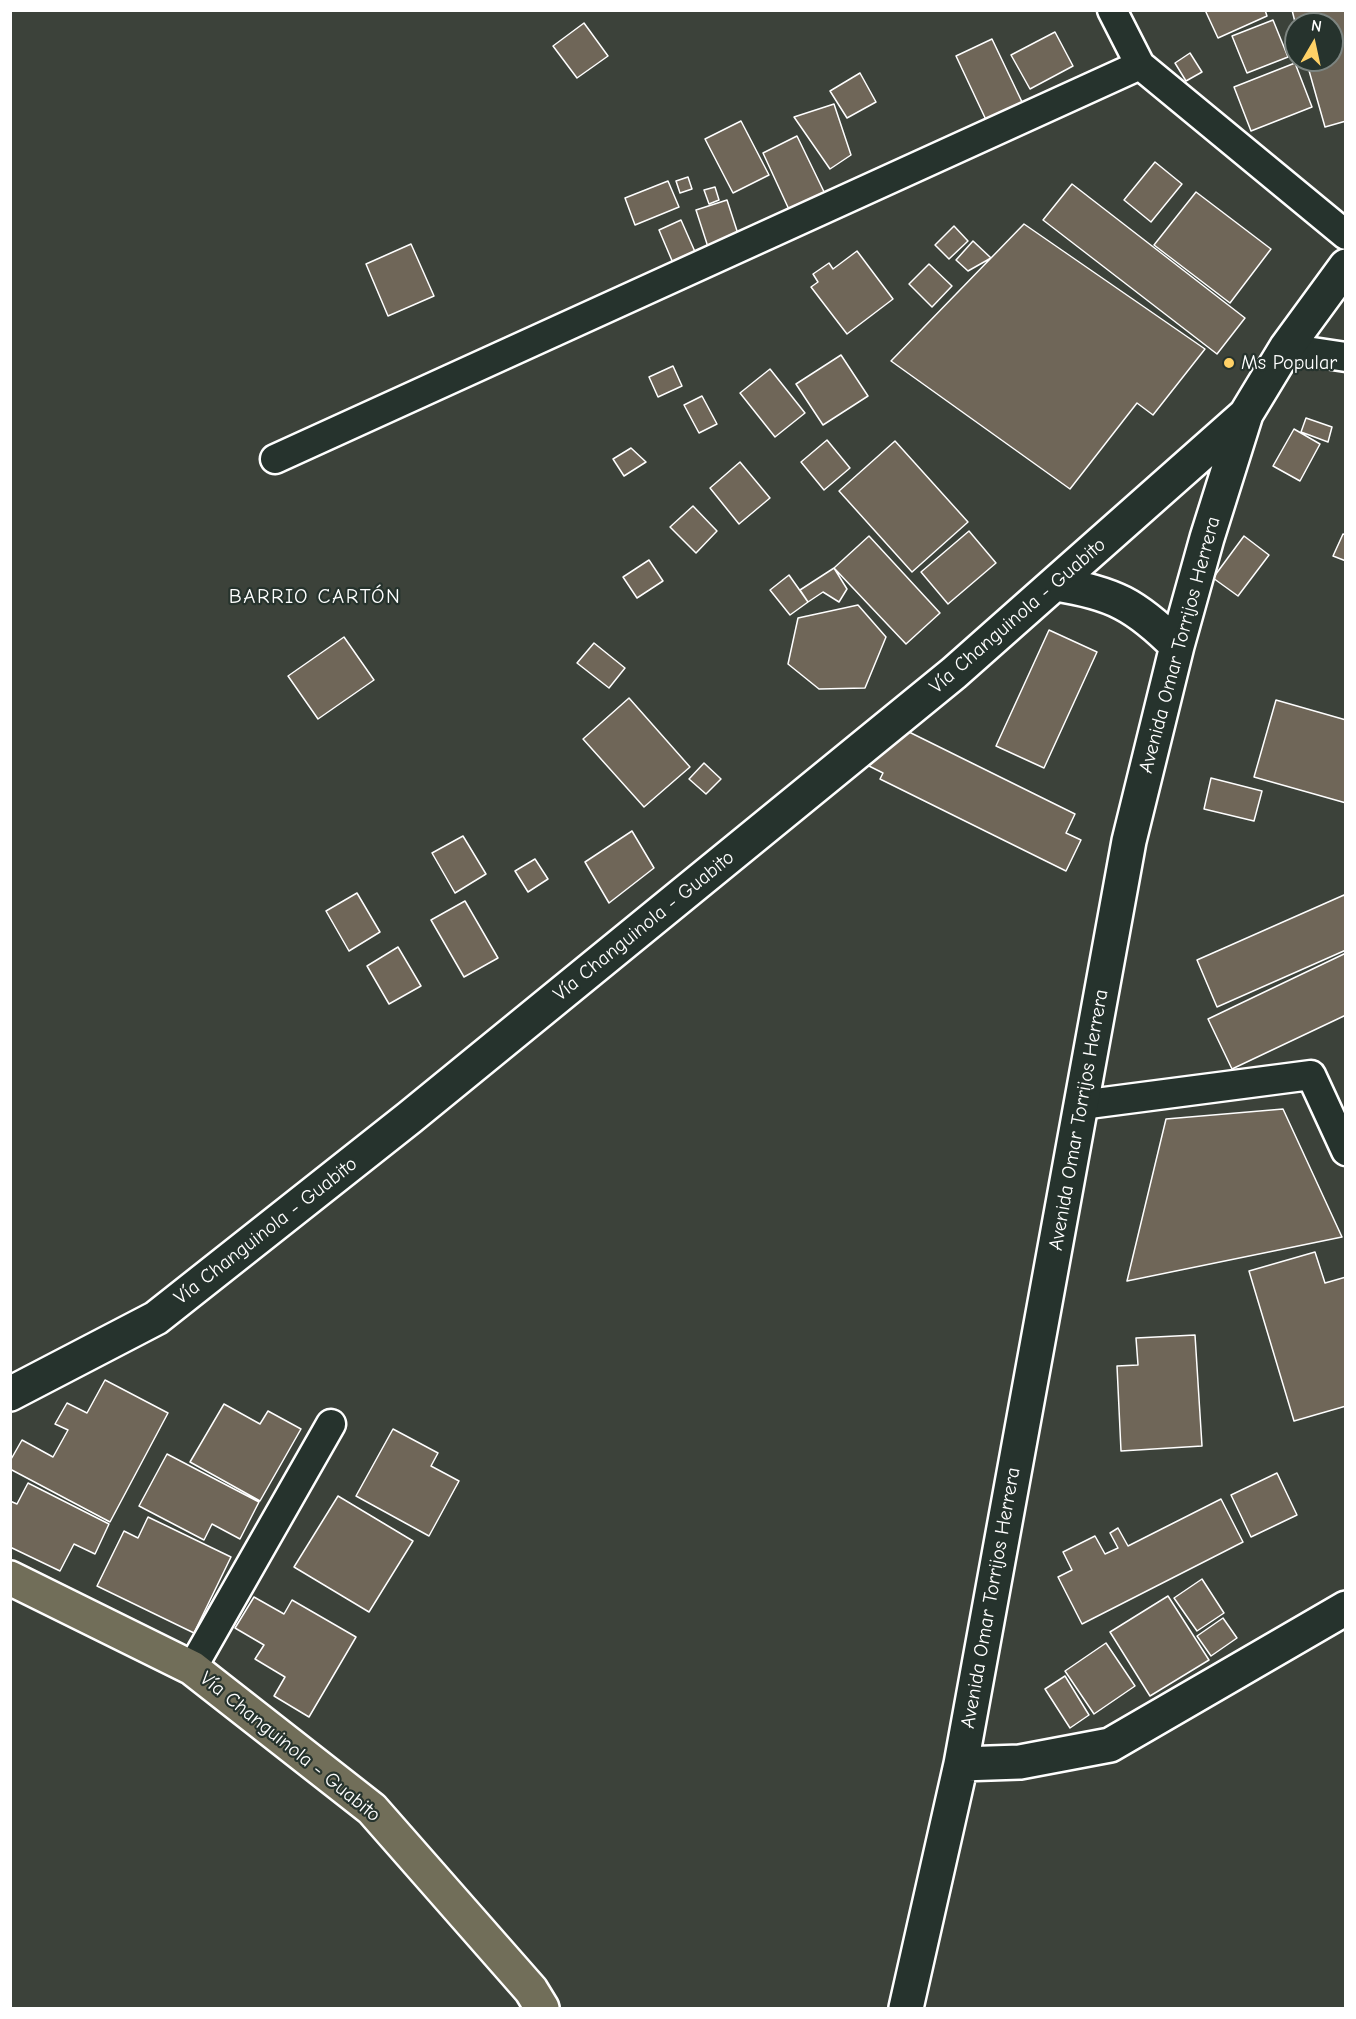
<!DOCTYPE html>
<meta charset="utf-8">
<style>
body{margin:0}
#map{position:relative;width:1356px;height:2019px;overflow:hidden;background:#3c423a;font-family:"Comic Neue",sans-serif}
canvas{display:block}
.frame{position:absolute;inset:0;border:12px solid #fff;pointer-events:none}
.north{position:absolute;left:1284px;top:12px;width:60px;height:60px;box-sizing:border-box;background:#26332d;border:2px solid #7d8581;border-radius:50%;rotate:9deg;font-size:16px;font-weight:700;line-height:24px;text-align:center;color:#fff}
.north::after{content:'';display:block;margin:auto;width:21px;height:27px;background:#ffd166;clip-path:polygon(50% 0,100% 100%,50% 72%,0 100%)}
</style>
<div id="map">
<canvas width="1356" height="2019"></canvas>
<div class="frame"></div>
<div class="north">N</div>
</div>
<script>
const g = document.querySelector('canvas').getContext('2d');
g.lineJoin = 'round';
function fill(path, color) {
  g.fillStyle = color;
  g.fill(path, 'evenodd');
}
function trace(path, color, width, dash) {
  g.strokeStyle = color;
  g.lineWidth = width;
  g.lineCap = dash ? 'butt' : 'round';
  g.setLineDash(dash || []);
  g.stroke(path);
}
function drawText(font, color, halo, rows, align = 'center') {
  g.font = font + ' "Comic Neue",sans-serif';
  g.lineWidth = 4.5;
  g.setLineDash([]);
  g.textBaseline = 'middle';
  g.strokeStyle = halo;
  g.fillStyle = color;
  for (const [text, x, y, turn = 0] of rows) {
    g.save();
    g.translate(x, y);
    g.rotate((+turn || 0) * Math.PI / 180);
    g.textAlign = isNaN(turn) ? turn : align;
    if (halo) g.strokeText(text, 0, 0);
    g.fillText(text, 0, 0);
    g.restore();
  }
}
const building = new Path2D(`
 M1205 10H1265L1267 16 1218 38Z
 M1292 10H1346V121L1325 127 1306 60H1332V24H1296V26Z
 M1273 20 1288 57 1247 73 1232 36Z
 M584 23 608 56 577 78 553 46Z
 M1055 32 1073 66 1030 89 1011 55Z
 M992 39 1023 104 987 122 956 56Z
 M1190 53 1202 72 1186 81 1175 63Z
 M1295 63 1312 107 1251 131 1234 87Z
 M860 73 876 102 847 118 830 91Z
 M834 104 851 155 830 169 794 117Z
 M741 121 769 175 733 193 705 139Z
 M797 136 828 200 792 216 763 153Z
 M1155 162 1182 184 1151 222 1124 200Z
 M688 177 692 189 680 193 676 181Z
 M668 181 679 207 635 225 625 198Z
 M1072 184 1245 318 1217 354 1043 220Z
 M715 187 719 200 709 204 704 190Z
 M1196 192 1271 249 1230 303 1154 245Z
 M727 200 739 237 708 247 696 210Z
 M681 220 696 254 673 263 659 230Z
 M1024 224 1205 349 1153 415 1137 403 1070 489 891 361Z
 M954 226 968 241 949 259 935 245Z
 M973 241 991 258 968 271 956 260Z
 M411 244 434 296 388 316 366 264Z
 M857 251 893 299 847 334 811 287 818 282 813 274 829 263 833 269Z
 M929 264 952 286 932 307 909 284Z
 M841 355 868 396 823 425 796 384Z
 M673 366 682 386 658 397 649 377Z
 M770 369 805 413 775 437 740 393Z
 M702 396 717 424 699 433 684 405Z
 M1306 418 1332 427 1328 442 1301 432Z
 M1294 429 1320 444 1300 481 1273 466Z
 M827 440 850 468 824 490 801 462Z
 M895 441 968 522 912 572 839 491Z
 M631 448 646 462 624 476 613 459Z
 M740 462 770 498 739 524 710 488Z
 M693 506 717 531 696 553 670 527Z
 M969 531 996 563 948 604 921 572Z
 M1343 534 1346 535V561L1333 556Z
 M869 536 940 613 906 644 834 568Z
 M1244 536 1269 555 1238 596 1213 578Z
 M649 560 663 581 637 598 623 577Z
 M834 568 847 589 839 602 823 592 808 602 800 590Z
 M789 575 808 602 790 615 770 590Z
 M858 605 886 637 865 688 819 689 788 664 798 618Z
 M1049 630 1097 652 1044 768 996 746Z
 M344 637 374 680 318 719 288 676Z
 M594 643 625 668 609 688 577 663Z
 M629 698 690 767 644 807 583 739Z
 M1276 700 1346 720V803L1254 777Z
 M907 731 1075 814 1066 833 1081 840 1066 871 880 779 883 773 865 764Z
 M704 763 721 779 706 794 689 779Z
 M1211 778 1262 791 1254 821 1204 809Z
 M632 831 654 868 609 903 585 862Z
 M463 836 486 874 455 893 432 853Z
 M535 859 548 879 528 892 515 871Z
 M357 893 380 932 349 951 326 911Z
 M1344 895 1346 898V950L1217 1007 1197 960Z
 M465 901 498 958 464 977 431 920Z
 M398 947 421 986 389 1004 367 966Z
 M1346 953V1015L1232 1069 1208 1019Z
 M1283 1109 1342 1237 1127 1281 1166 1119Z
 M1315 1252 1325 1283 1346 1277V1406L1294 1421 1249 1271Z
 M1195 1335 1202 1446 1121 1451 1117 1366 1138 1365 1136 1338Z
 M105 1380 168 1413 110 1522 10 1469V1461L22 1440 53 1457 68 1430 55 1424 67 1403 87 1413Z
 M224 1404 260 1424 268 1411 301 1429 260 1501 190 1462Z
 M393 1429 438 1453 431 1466 459 1481 429 1536 356 1496Z
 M167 1454 259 1502 240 1539 212 1524 204 1540 139 1506Z
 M1277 1473 1297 1515 1251 1537 1231 1495Z
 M28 1483 109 1524 95 1554 74 1544 60 1571 10 1547V1501L17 1504Z
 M338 1496 413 1541 369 1612 294 1567Z
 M1221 1499 1243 1542 1082 1624 1058 1577 1072 1570 1063 1552 1095 1536 1105 1554 1118 1548 1110 1533 1118 1528 1128 1546Z
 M148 1517 231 1557 194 1633 97 1586 124 1531 138 1538Z
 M1202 1579 1224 1613 1197 1631 1174 1598Z
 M1168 1596 1209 1660 1150 1696 1110 1632Z
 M254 1597 284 1614 292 1600 356 1637 309 1717 274 1696 285 1677 255 1659 264 1645 235 1628Z
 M1223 1618 1237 1638 1211 1656 1197 1636Z
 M1106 1643 1135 1686 1094 1714 1065 1671Z
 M1065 1676 1089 1715 1070 1728 1045 1689Z`);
fill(building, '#6f6658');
trace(building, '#fff', 1.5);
const minor = new Path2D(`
 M1112 10 1140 65 1346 235
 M1286 348 1346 357
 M275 459 1140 65
 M1081 1105 1311 1075 1346 1151
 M192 1668 331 1424`);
const tertiary = new Path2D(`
 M1056 584C1113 593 1136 605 1177 646
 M10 1394 156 1318 409 1118 954 673 1244 416
 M961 1764 1020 1762 1110 1745 1346 1608
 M906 2008 961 1764 1129 841 1177 646 1207 538 1246 414 1286 348 1346 266`);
const primary = new Path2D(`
 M10 1578 192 1668 372 1809 531 1990 542 2008`);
trace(minor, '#fff', 33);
trace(tertiary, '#fff', 38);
trace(primary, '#fff', 38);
trace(minor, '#26332d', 28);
trace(tertiary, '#26332d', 33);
trace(primary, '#716e59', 33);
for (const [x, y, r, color] of [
 [1229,363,6,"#ffd166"]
]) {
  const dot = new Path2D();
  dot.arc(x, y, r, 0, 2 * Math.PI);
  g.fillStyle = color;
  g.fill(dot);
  trace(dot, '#26332d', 2);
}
drawText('20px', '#fff', '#26332d', [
 ["Ms Popular",1241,363]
], 'left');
drawText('20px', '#fff', '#26332d', [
 ["Vía Changuinola - Guabito",1018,616,-41],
 ["Avenida Omar Torrijos Herrera",1180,645,-75],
 ["Vía Changuinola - Guabito",644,926,-39],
 ["Avenida Omar Torrijos Herrera",1079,1120,-80],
 ["Vía Changuinola - Guabito",266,1231,-38],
 ["Avenida Omar Torrijos Herrera",991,1598,-80],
 ["Vía Changuinola - Guabito",290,1747,39]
]);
g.letterSpacing = '1.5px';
drawText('21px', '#fff', '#26332d', [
 ["BARRIO CARTÓN",315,597]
]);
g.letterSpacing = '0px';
</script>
